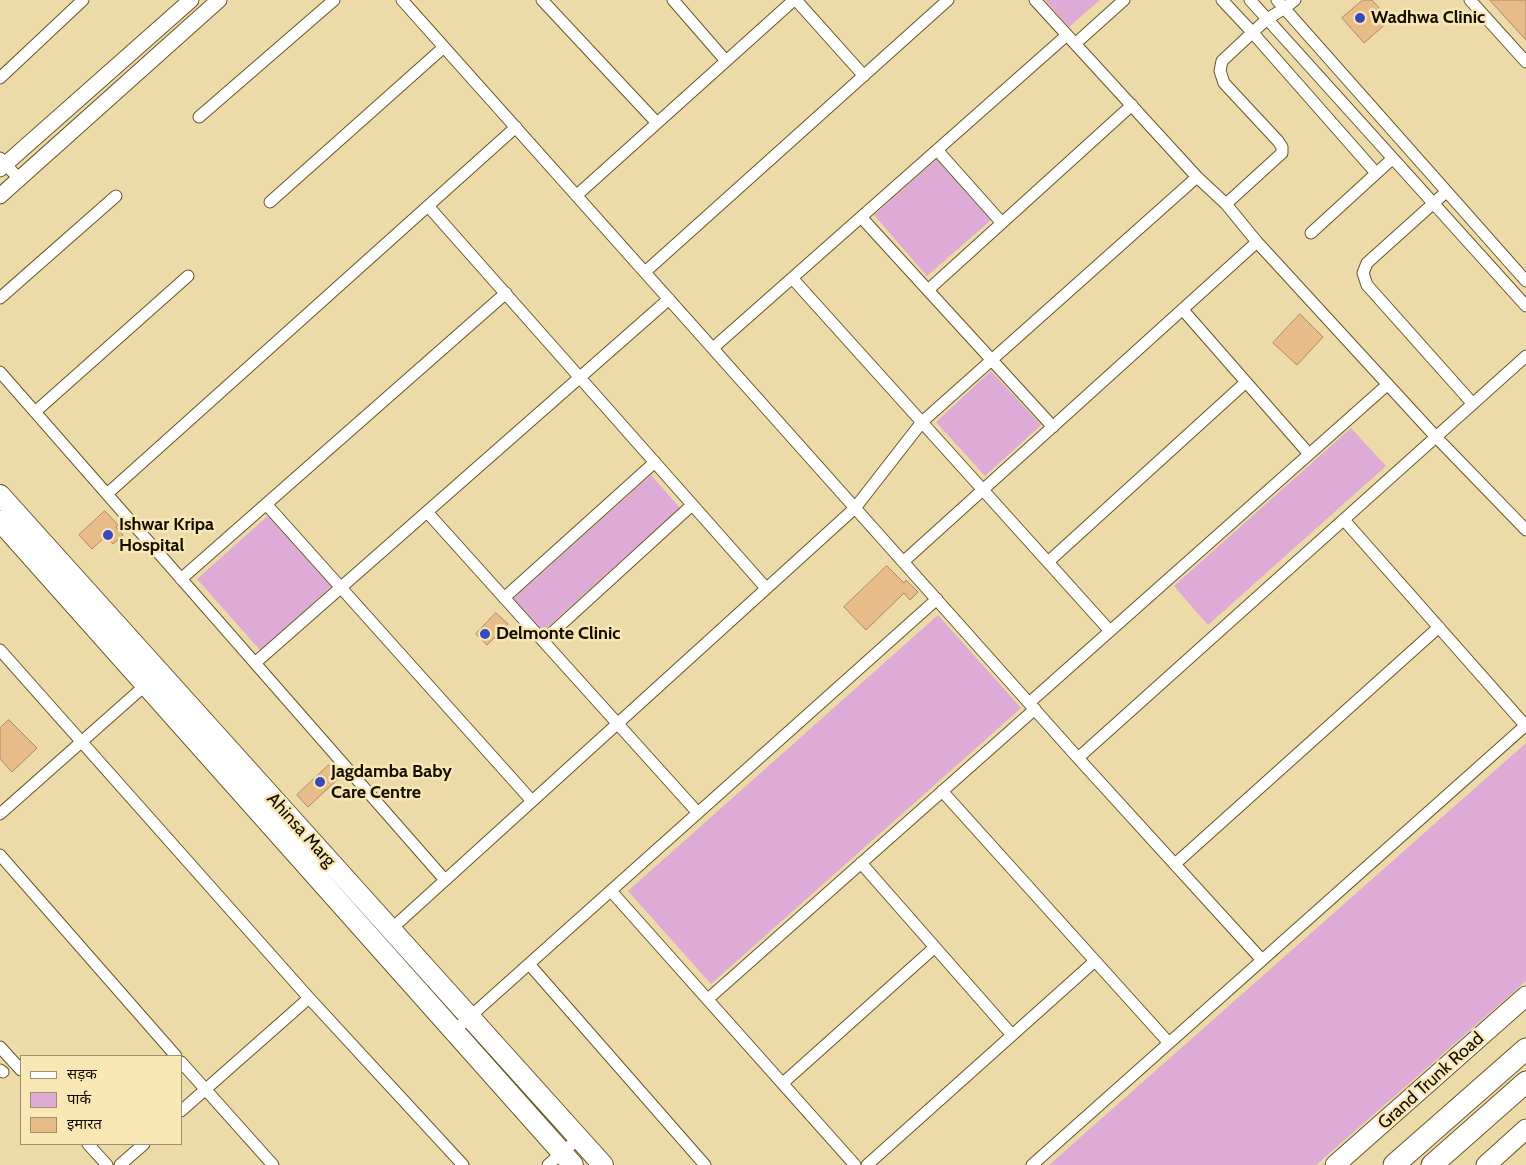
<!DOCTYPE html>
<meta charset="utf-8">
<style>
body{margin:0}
#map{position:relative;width:1526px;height:1165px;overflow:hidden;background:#ecdaa8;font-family:Cabin,"Noto Sans Devanagari",sans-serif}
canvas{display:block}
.legend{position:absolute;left:20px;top:1055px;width:162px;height:90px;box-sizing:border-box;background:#f9e7b5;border:1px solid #9d906d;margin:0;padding:6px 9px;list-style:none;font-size:15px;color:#140e00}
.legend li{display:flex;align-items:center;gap:10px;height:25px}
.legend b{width:25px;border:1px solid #9d906d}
</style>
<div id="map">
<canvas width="1526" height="1165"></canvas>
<ul class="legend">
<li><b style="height:6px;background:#fff"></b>सड़क</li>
<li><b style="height:14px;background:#ddabd6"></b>पार्क</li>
<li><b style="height:14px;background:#e8bc89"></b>इमारत</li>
</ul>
</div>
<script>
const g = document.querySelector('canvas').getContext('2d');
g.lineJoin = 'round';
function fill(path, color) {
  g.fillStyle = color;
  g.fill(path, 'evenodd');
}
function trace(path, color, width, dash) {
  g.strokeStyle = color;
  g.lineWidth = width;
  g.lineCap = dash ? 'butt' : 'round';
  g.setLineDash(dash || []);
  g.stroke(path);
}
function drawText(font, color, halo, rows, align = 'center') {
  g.font = font + ' Cabin,sans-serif';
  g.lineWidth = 5;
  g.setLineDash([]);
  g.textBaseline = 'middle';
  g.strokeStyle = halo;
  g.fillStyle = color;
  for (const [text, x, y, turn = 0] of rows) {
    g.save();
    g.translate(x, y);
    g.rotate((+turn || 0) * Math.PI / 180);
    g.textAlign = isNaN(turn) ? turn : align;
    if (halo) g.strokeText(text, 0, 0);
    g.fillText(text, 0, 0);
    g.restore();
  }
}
fill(new Path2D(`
 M1045 0H1100L1069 27Z
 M937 159 991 220 927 276 874 215Z
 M991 371 1041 425 985 476 936 422Z
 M1351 428 1386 466 1208 625 1174 586Z
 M651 475 680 508 542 632 513 599Z
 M269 515 332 586 260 650 197 579Z
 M938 615 1021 708 711 984 628 891Z
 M1526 743V981L1316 1165H1049Z`), '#ddabd6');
const building = new Path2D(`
 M1363 0H1372L1390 20 1364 43 1342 18Z
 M1490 0H1526V40L1515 28Z
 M1300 314 1323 337 1297 365 1273 343Z
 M105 511 118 525 116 527 123 535 113 544 106 536 92 549 79 535Z
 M887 566 904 583 906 580 918 592 910 600 904 593 866 630 844 607Z
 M496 613 508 624 487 645 476 634Z
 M9 720 37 748 12 772 0 759V728Z
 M329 765 340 777 308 807 297 795Z`);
fill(building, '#e8bc89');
trace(building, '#ab8a63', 1);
const minor = new Path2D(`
 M402 0 1078 758 1262 960
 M542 0 657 123
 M673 0 726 61
 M796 0 864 76
 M1035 0 1197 177 1226 204 1257 242 1436 437 1526 530
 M1222 0 1252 32 1376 173
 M1250 0 1526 306
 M1277 0 1526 281
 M1470 0 1526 62
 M1075 44 1124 0
 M0 78 83 0
 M199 117 334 0
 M937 150 1002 223
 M0 158 19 179
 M1446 192 1367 263 1363 273 1367 285 1473 404
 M577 195 794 0
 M270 202 444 47
 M1226 204 1282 153V147L1278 141 1224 83 1220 71 1222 61 1267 19 1285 8 1295 0
 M428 206 766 588
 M861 217 1053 427
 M1311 233 1392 159
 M645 272 948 0
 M792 278 1110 631
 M928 290 1132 105
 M0 298 116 196
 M1183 310 1309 454
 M713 348 1067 35
 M0 372 445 880
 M35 412 188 276
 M107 494 516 127
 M266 504 532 801
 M427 512 698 813
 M1344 520 1525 725
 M903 562 1257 242
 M1048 562 1246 382
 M181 579 506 293
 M504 598 655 462
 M543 641 692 505
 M0 650 309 998 463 1165
 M255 663 669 299
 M1029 703 1387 385
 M1078 758 1526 356
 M942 791 1169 1043
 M0 814 149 682
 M0 855 176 1056
 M861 863 1012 1035
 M1175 864 1439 627
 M611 891 855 1165
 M388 932 855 508 922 422 1197 177
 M529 964 705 1165
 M708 999 1035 709
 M454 1031 937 599
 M0 1047 21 1070
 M181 1062 273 1165
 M0 1070 3 1072
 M783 1083 935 947
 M181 1111 309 998
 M88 1144 107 1165
 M120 1165 144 1144
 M548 1165 579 1138
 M867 1165 1095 961
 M1032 1165 1526 725`);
const tertiary = new Path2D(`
 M0 169 191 0
 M0 196 219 0`);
const primary = new Path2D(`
 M1335 1165 1526 996
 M1486 1165 1526 1129`);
const trunk = new Path2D(`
 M0 495 603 1165
 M0 521 573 1165`);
const motorway = new Path2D(`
 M1394 1165 1526 1049
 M1432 1165 1526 1082`);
trace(minor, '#665628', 13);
trace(tertiary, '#665628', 17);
trace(primary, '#665628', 21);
trace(trunk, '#665628', 22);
trace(motorway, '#665628', 23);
trace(minor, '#fff', 11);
trace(tertiary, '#fff', 15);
trace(primary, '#fff', 19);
trace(trunk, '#fff', 20);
trace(motorway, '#fff', 21);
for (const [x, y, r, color] of [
 [1360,18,6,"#3849bc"],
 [108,535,6,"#3849bc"],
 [485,634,6,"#3849bc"],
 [320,782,6,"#3849bc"]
]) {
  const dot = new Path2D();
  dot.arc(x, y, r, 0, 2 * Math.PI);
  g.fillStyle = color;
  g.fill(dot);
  trace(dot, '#f9e7b5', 2);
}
drawText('bold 18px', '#140e00', '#f9e7b5', [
 ["Wadhwa Clinic",1371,18],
 ["Ishwar Kripa",119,525],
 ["Hospital",119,546],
 ["Delmonte Clinic",496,634],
 ["Jagdamba Baby",331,772],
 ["Care Centre",331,793]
], 'left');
drawText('18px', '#140e00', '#f9e7b5', [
 ["Ahinsa Marg",301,830,48],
 ["Grand Trunk Road",1431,1081,-42]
]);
</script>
